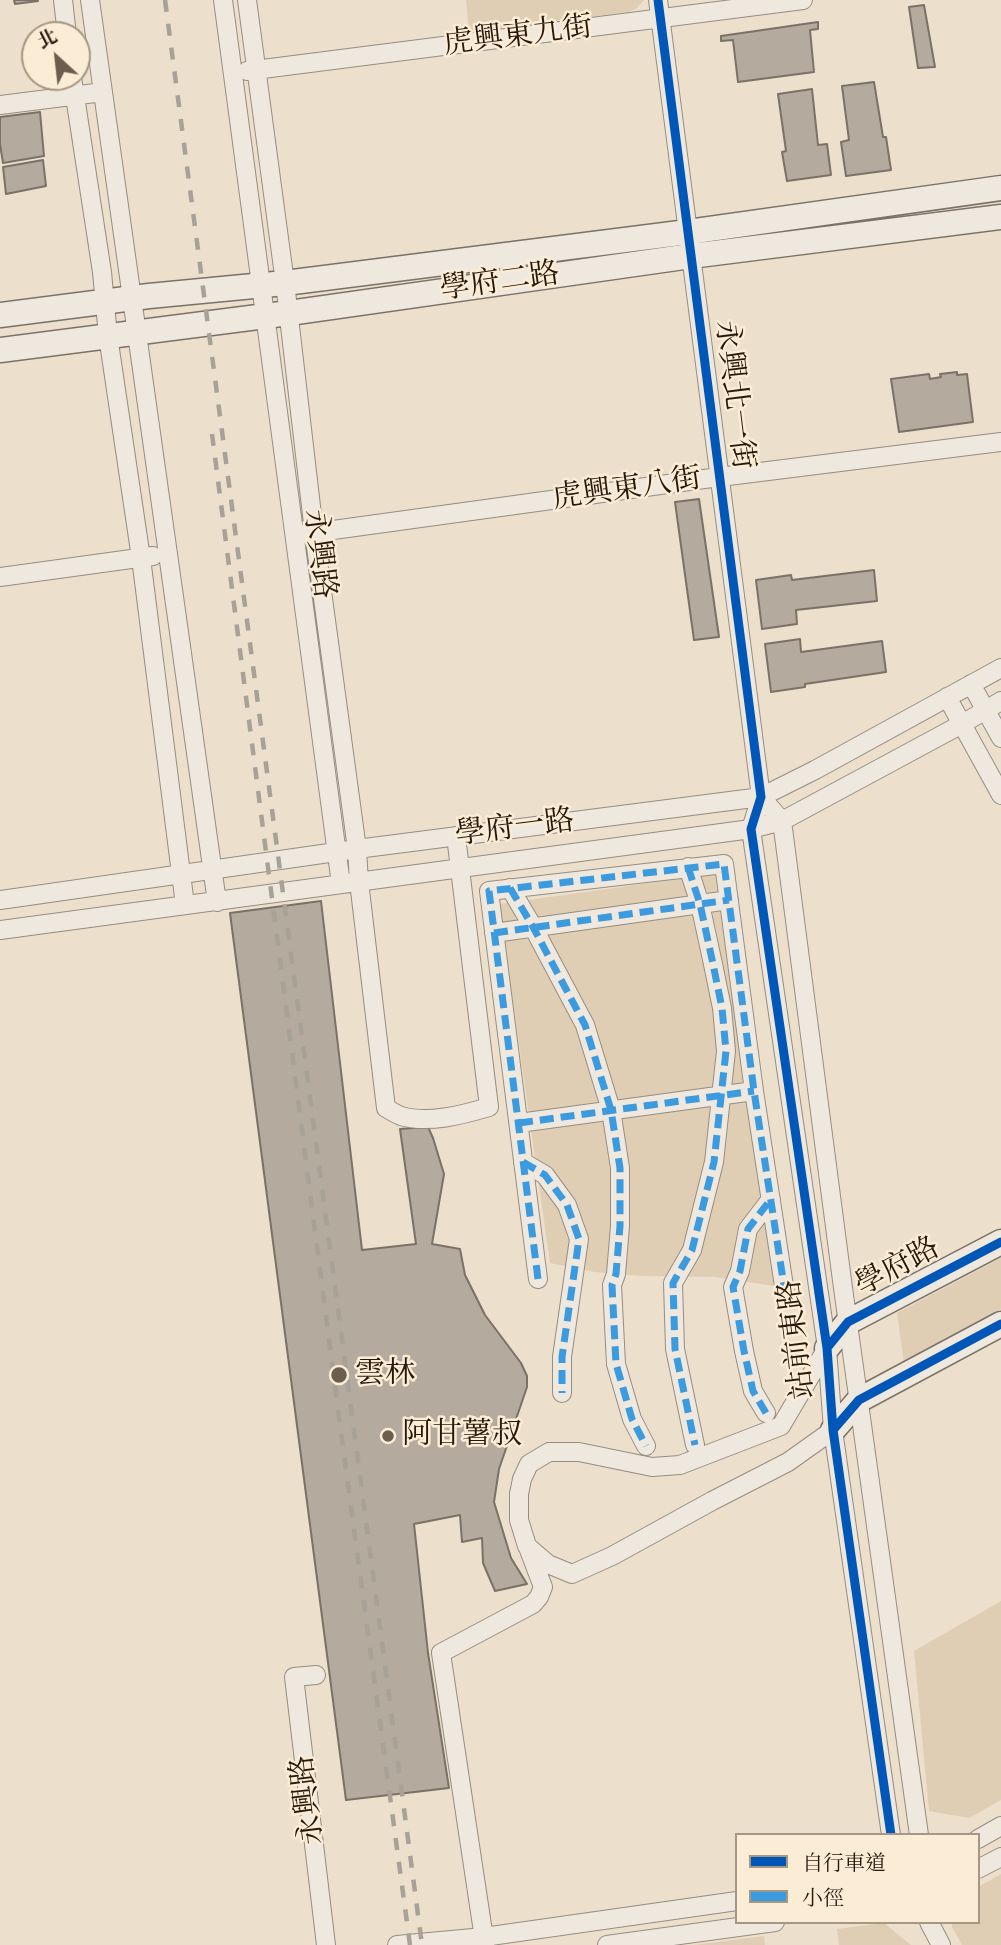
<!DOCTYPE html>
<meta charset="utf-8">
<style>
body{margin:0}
#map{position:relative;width:1001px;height:1945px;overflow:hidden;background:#ecdfcc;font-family:Cardo,"Noto Serif TC",serif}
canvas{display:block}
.legend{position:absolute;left:735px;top:1833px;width:245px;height:91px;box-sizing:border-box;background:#fbecd5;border:2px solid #a69784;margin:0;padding:9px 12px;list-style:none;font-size:21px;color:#26180b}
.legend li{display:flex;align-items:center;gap:14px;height:35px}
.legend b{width:35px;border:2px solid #a69784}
.north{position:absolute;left:21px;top:21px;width:70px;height:70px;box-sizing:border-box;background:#fbecd5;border:2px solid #a69784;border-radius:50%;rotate:333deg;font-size:19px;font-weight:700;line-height:28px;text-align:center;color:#26180b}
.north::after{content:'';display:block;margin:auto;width:24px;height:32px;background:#6b5e4f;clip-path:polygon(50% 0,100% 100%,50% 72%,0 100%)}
</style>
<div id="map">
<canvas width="1001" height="1945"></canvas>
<ul class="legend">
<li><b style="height:9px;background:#0057b8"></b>自行車道</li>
<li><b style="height:9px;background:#3c9ade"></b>小徑</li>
</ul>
<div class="north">北</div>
</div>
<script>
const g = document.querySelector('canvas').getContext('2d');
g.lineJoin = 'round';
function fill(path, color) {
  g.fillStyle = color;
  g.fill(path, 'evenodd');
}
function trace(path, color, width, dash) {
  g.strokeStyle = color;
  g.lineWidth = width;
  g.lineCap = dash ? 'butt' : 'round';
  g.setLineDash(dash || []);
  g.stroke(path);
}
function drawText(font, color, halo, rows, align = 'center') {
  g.font = font + ' Cardo,"Noto Serif TC",serif';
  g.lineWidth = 5;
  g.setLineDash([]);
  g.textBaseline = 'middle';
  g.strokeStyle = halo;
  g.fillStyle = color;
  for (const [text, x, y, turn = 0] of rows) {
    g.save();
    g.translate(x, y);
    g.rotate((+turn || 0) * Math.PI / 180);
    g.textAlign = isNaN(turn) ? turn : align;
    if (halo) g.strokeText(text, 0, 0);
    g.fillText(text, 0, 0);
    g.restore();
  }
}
fill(new Path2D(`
 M466 0H644L636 9 628 12 469 32Z
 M715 874 774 1286 715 1277 643 1276 595 1272 550 1263 499 904Z
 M1001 1258V1309L904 1363 897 1313Z
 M1001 1601V1800L969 1818 929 1811 914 1651Z
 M1001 1874V1945H962L952 1927V1922H978V1887Z
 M884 1923 911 1945H839L837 1929Z
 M764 1936 765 1945H694Z`), '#dfceb4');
const building = new Path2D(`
 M14 0H37L38 1 15 4Z
 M924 5 935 67 918 68 909 7Z
 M818 22V29L810 30 814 72 738 82 733 40 721 41V36Z
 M874 82 883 137H886L891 170 846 176 841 142 849 140 842 86Z
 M812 89 818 145 827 144 831 175 787 181 782 152 786 151 778 94Z
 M40 112 44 156 3 163 0 144V117Z
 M43 160 46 186 6 194 3 167Z
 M957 372V375L967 374 973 422 899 432 891 379 929 374 930 379 941 377 940 374Z
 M699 499 719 637 694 640 675 502Z
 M874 570 877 601 796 610 797 624 762 629 756 580 791 575 792 580Z
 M800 639 801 652 882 641 886 672 805 684V687L771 692 765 644Z
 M321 901 362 1250 416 1244 400 1129 428 1127 433 1138 444 1174 432 1244 460 1249 465 1275 485 1315 521 1363 527 1376V1387L499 1469 494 1502 511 1558 527 1584 495 1591 483 1563 482 1538 462 1542 460 1515 414 1524 428 1653 449 1788 346 1800 230 913Z`);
fill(building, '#b4aa9d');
trace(building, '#7a7267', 2);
const street = new Path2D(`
 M63 0 67 35
 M90 0 217 902
 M223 0 341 884
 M247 0 285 283 314 532 357 849 359 882 386 1108C391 1111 396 1114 401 1116 428 1124 462 1115 489 1107L456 836
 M658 0 761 797 751 829 827 1348 833 1430 891 1835
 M247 71 803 0
 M72 77 102 272 108 336 141 558 185 905
 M0 105 103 92
 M304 534 704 479 1001 442
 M0 577 153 556
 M971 684 1001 738
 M947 697 1001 795
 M761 797 782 821 843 1288 919 1835
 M688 867 700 904 713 964 722 1008 726 1051 714 1162 692 1250 673 1283 675 1349 695 1445
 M510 888 533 927 585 1025 611 1110 620 1168V1226L616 1274 612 1285 616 1364 632 1419 646 1446
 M0 900 357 849 761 797 815 770 1001 668
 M0 930 751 829 782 821 962 724 1001 701
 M494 933 729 900
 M519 1123 754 1091
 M523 1162 545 1175 567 1205 579 1239 562 1357V1393
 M538 1279 489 891 724 864 754 1091 786 1299
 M827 1348 781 1426 680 1465 652 1467 579 1452H549L529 1464 522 1479 519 1494V1520L527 1546 548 1564 572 1574 612 1556 712 1501 788 1462 833 1430
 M766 1413 753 1391 744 1351 733 1287 740 1271 748 1229 771 1199
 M316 1675 294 1677 326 1945
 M978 1839 1001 1826
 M978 1869 1001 1857
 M929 1922 941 1945
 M397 1945 484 1937 737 1901
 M485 1945 441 1653 533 1604 539 1597 543 1587 529 1550
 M607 1945 775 1922`);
const secondary = new Path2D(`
 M0 315 149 296 285 283 688 232 1001 188
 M0 350 289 313 691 256 1001 217
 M827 1348 848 1322 1001 1242
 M833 1430 859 1400 1001 1324`);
trace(street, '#968d81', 20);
trace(secondary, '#7a7267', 27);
trace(street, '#efe8de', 18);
trace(secondary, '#efe8de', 24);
trace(new Path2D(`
 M165 0 422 1945
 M212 434 342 1440 410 1945`), '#a7a198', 4.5, [12, 12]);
trace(new Path2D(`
 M688 867 700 904 713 964 722 1008 726 1051 714 1162 692 1250 673 1283 675 1349 695 1445
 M510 888 533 927 585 1025 611 1110 620 1168V1226L616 1274 612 1285 616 1364 632 1419 646 1446
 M494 933 729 900
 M519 1123 754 1091
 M523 1162 545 1175 567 1205 579 1239 562 1357V1393
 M538 1279 489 891 724 864 754 1091 786 1299
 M766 1413 753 1391 744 1351 733 1287 740 1271 748 1229 771 1199`), '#3c9ade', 7, [14, 7]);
trace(new Path2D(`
 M658 0 761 797 751 829 827 1348 833 1430 891 1835
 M827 1348 848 1322 1001 1242
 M833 1430 859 1400 1001 1324`), '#0057b8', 9);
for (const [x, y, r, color] of [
 [339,1375,9,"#6b5e4f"],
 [388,1436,7,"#6b5e4f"]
]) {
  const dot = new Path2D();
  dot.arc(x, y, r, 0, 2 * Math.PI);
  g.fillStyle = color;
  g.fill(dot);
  trace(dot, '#fbecd5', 2.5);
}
drawText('30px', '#26180b', '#fbecd5', [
 ["虎興東九街",518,37,-7],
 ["學府二路",500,283,-8],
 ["永興北一街",733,395,83],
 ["虎興東八街",627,490,-8],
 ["永興路",318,554,83],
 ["學府一路",515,829,-7],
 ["學府路",898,1268,-28],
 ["站前東路",798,1339,-97],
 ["永興路",309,1800,-97]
]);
drawText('30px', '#26180b', '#fbecd5', [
 ["雲林",355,1375],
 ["阿甘薯叔",402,1436]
], 'left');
</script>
